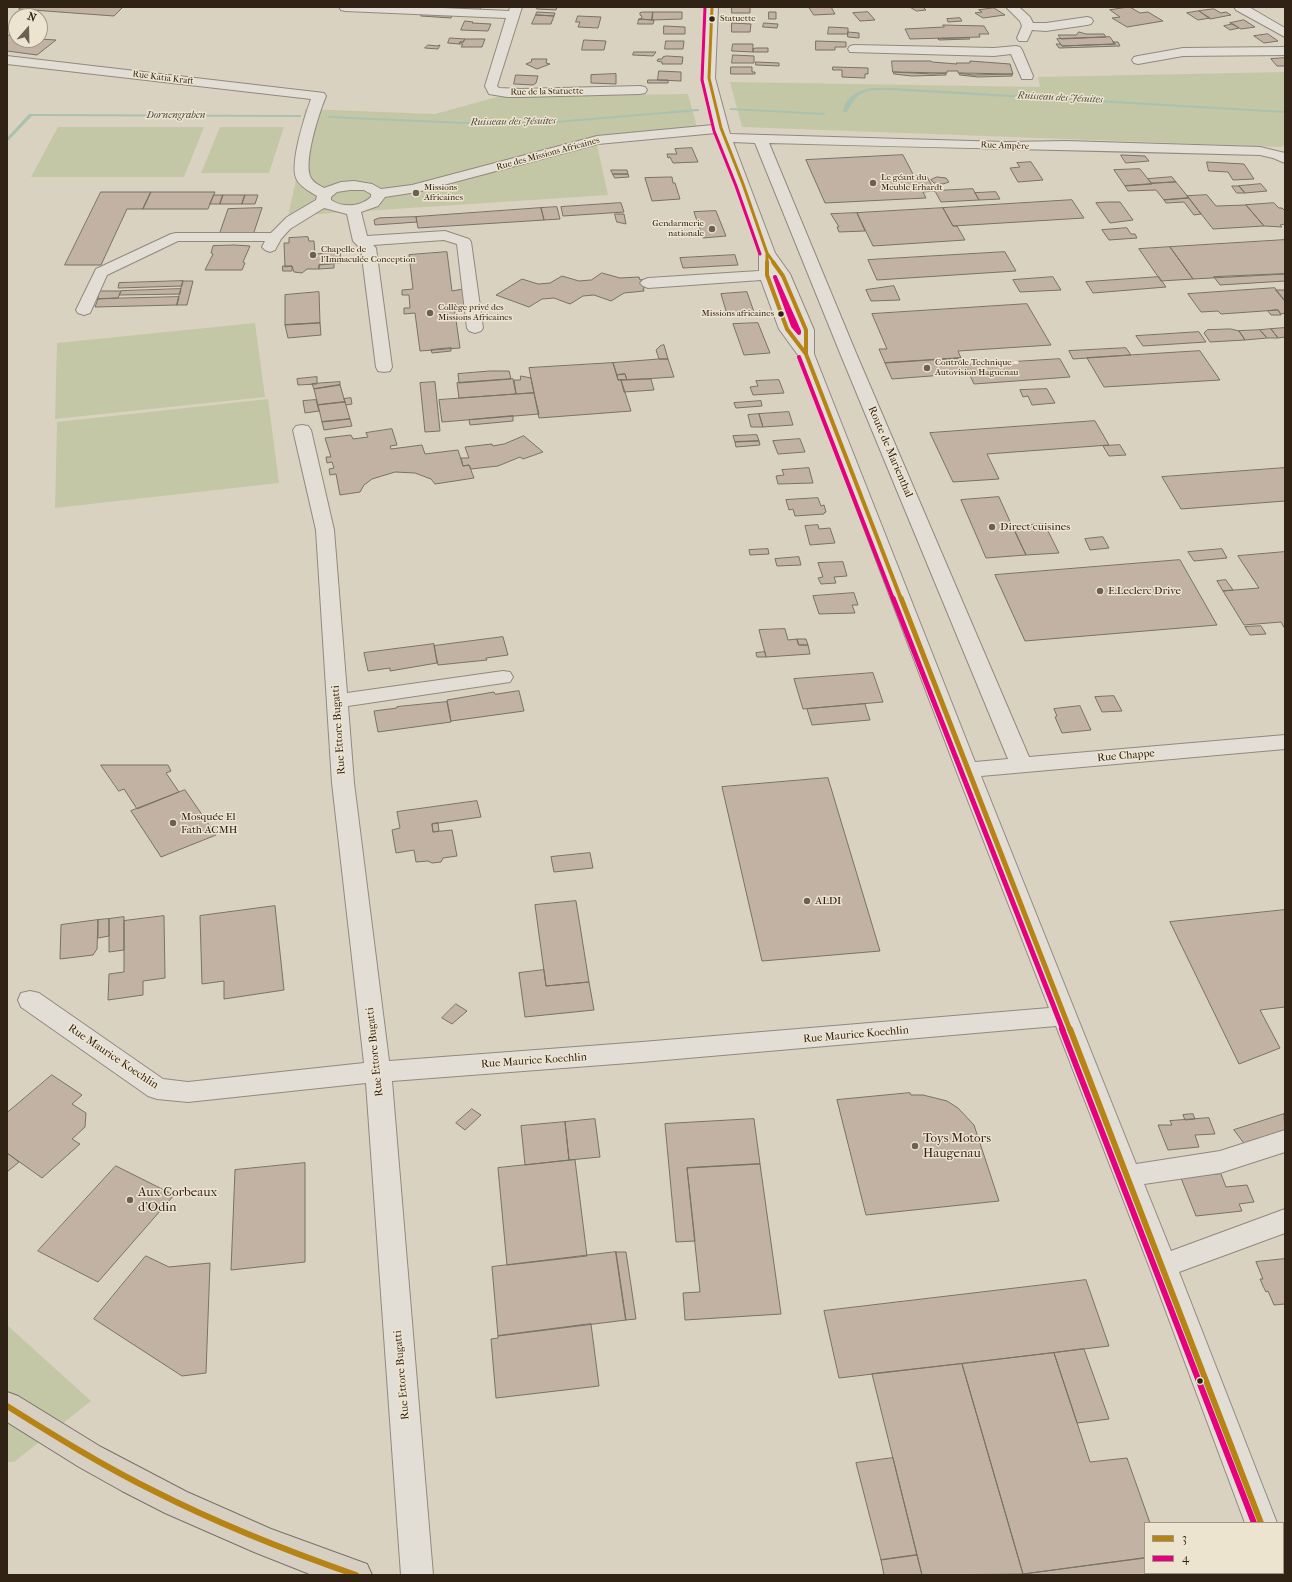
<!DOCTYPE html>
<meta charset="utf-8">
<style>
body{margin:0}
#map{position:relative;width:1292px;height:1582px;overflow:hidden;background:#dad2c0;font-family:"IM FELL French Canon",serif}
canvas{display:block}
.frame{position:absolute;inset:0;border:8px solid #312216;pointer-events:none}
.legend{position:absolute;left:1144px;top:1522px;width:140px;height:52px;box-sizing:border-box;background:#ede4d0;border:1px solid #a29686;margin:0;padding:5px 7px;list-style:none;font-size:12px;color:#312216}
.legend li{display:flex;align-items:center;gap:8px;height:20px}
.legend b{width:20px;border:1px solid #a29686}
.north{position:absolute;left:8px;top:8px;width:40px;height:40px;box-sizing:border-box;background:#ede4d0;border:1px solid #a29686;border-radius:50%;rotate:20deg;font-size:11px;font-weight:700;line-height:16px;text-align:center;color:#312216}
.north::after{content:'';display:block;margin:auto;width:14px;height:18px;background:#6c6052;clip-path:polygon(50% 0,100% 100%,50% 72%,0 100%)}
</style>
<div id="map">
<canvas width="1292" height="1582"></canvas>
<div class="frame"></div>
<ul class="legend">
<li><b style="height:5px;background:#b68414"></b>3</li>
<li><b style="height:5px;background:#e5007d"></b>4</li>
</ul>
<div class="north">N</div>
</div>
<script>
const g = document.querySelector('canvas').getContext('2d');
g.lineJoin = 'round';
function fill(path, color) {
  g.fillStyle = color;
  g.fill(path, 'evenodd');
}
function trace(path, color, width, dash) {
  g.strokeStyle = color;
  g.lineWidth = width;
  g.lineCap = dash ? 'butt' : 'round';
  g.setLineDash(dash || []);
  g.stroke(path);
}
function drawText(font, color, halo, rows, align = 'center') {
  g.font = font + ' "IM FELL French Canon",serif';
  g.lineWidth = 3;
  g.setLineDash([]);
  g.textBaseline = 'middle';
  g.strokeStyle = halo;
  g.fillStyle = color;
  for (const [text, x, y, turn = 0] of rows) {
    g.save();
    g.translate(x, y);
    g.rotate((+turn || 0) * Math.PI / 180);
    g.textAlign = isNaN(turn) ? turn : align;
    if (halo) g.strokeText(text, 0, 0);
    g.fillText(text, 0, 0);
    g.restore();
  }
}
fill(new Path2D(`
 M1285 72V145L1281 147 742 127 730 82 1040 87 1038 77Z
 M688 94 697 127 595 136 608 195 288 216 296 180 305 109 435 114 497 97Z
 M58 127H204L184 177H31Z
 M220 127H284L269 173H201Z
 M255 323 265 397 55 419 57 343Z
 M268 399 279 483 55 508 57 422Z
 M7 1325 91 1401 14 1462H7Z`), '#c4c7a6');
fill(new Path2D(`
 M872 88H895L1285 111V113L887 90C864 90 858 91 847 112H843C844 97 859 90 872 88Z
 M730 108 824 113 826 114 824 115 732 110H730Z
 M697 109H699V111L555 123 464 124 329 118 327 117 329 116 464 122 555 121Z
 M29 114 300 115 302 116 300 117 32 116 7 142V138Z`), '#abc1b0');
const building = new Path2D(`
 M22 7H123L114 16 19 9Z
 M458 7H481L479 11 456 10Z
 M538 7H557L556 10 537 9Z
 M732 7H750V13H732Z
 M809 7H831L835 14 814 15Z
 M910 7H923L926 10 917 11Z
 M1130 7 1140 13 1148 12 1163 21 1127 27 1112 18 1120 17 1110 10Z
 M994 8 1005 15 983 18 975 13 982 12 979 10Z
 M1214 9 1221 13 1226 12 1231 15 1210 19 1199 11Z
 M1199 11 1210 18 1198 20 1187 13Z
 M537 12 555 13 554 16 536 15Z
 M643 12H653L652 20 639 19H641L642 16 640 15V13Z
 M653 12H682V19L652 20Z
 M769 12H776V19H769Z
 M868 12 875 20 860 21 853 13Z
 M423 13 453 14 451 18 421 16Z
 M536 15 554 16 551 24H532Z
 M578 16 601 17 598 28 578 27 580 22H576Z
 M960 18 962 21 948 22 947 19Z
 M639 19 654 20 653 24H638Z
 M1244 20 1255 27 1241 29 1230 23Z
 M465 21 473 22 472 23 491 24 488 31 461 30Z
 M732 23 751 24 750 32H732Z
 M764 23 778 24 777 28 763 27Z
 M1233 24 1239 28 1230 30 1224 26Z
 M943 25 984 26 989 34H979L980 37 910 39 905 29 944 27Z
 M664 26 685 27V34H664Z
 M829 27 848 28V34H828Z
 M848 32 859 33V38L848 37Z
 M1079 32 1086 34H1104L1106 37 1061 39 1058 35H1076Z
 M1268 34 1278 41 1264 43 1254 36Z
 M7 35 16 36V40H40V39L56 40 37 55 7 51Z
 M1110 37 1115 44 1062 46 1057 39Z
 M450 38 465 39 463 42H460L459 44 448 43Z
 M969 38 970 39 939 40 938 39Z
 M465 39H485L482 47H461L463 44H459L460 42H463Z
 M584 40 606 41 604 50H582Z
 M666 41H684L683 49H665Z
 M816 41 846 42V47H835V50H816Z
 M1113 42H1118L1120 46 1059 48 1056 44H1060L1062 46 1115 44Z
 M733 44H753V52L732 51Z
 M428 45 437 46 440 45 438 49 425 48Z
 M757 48H768V52H753V49Z
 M634 52H656L653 56 633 55Z
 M733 55 754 56V63H732Z
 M667 56 683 57 682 64H662V62L657 61 658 59H662L663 57Z
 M1285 58V66H1277L1271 59Z
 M532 59H547L546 63 550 64 537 69 526 64 531 62Z
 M892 61H931L932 62 957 64 956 63H970V61L1010 64 1013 74 973 75 958 73V71H947V73L933 74 893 72Z
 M756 62 779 63V66L756 65Z
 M731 67H752V72H755V74H731Z
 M833 67 868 68V74H865V78L842 77V70H833Z
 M659 71 681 72V81L658 80Z
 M894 72 946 73V75L912 76 894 74Z
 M960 73 1012 74V76L978 77 960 75Z
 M616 74V84L591 83V75Z
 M516 75 538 76 536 83 533 85 514 84Z
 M648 80H668V83H648Z
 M692 148 698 162 673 163 670 157 668 158 667 154H677L675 149Z
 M903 155 914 176 926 175 935 191 923 192 926 198 825 203 806 160Z
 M1121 155 1145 156 1149 161 1126 163Z
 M1031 162 1043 180 1018 182 1010 168 1020 167 1017 163Z
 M1207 162 1244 164 1254 179 1233 180 1228 172 1209 171Z
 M1140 169 1152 184 1125 186 1114 170Z
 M611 170H627L628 174H613Z
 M613 174H628L629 177 615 178Z
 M669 177H672L673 183H675L680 199 652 201 645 178Z
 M937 177 946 178 949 182 943 184 934 183 931 180Z
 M1172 177 1176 182 1151 183 1148 179Z
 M1176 182 1189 198 1164 200 1156 190 1128 191 1125 186Z
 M1261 184 1267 191 1245 193 1239 186Z
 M1232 186H1239L1245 193H1237Z
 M973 189 979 200 941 202 935 191Z
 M101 192H151L143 209H127L101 265H65Z
 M151 192H215L208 209H143Z
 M996 192 1000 199 979 200 975 193Z
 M214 195H223L220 204H210Z
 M223 195H245L242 204H220Z
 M245 195H258L255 204H242Z
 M1207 195 1216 206 1246 205 1264 226 1213 229 1187 196Z
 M1189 198 1201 214 1194 215 1184 202 1166 203 1164 200Z
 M1072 200 1084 218 953 226 943 208Z
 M1108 202H1120L1133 220 1110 223 1096 203Z
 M621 203 624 212 563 216 561 207Z
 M1274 203 1279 208H1282L1285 211V224L1280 225 1282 227 1264 226 1246 205Z
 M557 207 560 219 544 220 541 208Z
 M262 208 253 235H219L228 209Z
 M541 208 544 220 418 228 416 217Z
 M943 208 953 226H957L965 240 873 246 857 213Z
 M716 211 726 236 703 238 694 212Z
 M857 213 865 231 839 232 837 227H839L831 214Z
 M615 214H624L626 224 617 222Z
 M416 217 417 222 375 225 374 220 379 218Z
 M1127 228 1131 234H1135L1137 238 1109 240 1102 230Z
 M308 237 309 241H314L315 254 340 252 341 263 319 265V269H307L302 273 294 272 292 266 285 267 284 243H289V238Z
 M1285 240V274L1193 279 1170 247Z
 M235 245 250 246 243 262 245 263 242 270H205L213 254 211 253 213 246Z
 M1170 247 1193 279 1161 281 1139 249Z
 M447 252 452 291 463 289 466 306H454L460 348 420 351 415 313 404 314V308H410L409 295H402V290L413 289 409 255Z
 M1005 252 1016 271 877 280 868 260Z
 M735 255 738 265 683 268 680 258Z
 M334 264V268L319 269V265Z
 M283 266H292V271H283Z
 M602 273 620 278 639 277 640 280 646 279 649 287 643 288 644 291 624 293 611 301 594 295 583 296 570 304 554 298 542 299 529 307 496 295 522 279 538 284 550 283 562 276 579 281 591 280Z
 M1285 274V281L1220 285 1214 277Z
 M1053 277 1061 290 1020 292 1013 280Z
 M1159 277 1166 287 1093 293 1086 282Z
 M183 281H193L187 305H177Z
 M183 281 182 286 118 288 119 283Z
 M894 286 900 300 871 301 866 290Z
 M1275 288 1285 301V313L1281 314 1278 310 1221 314 1218 311 1201 312 1188 294Z
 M181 289 180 294 119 295 121 291Z
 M1276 290H1285V301Z
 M100 291H121L118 298 98 299Z
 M319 292 320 323 285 325V295Z
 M747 292 754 312 727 314 721 294Z
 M179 297 177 305 95 307 98 299Z
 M1027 304 1051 345 958 351 961 358 885 363 879 349H887L872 314Z
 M1278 310 1281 315H1271L1268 311Z
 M320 323 321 335 288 338 285 325Z
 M758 323 770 353 744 355 733 324Z
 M1285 328V337L1278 338 1271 329Z
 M1231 329 1239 331 1245 340 1210 342 1204 333 1207 330Z
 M1271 329 1278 338H1267L1260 330Z
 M1260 330 1267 338 1245 340 1239 331Z
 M1199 332 1206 342 1143 346 1136 336Z
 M664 345 668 359H659L656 350 660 346Z
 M451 348V351L432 353 431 350Z
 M1126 348 1131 355 1073 359 1069 351Z
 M1200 351 1220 380 1104 387 1087 358Z
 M961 358 969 373 892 379 885 363Z
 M659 359H668L674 377 627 380 625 374 617 375 613 363Z
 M1060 359 1070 377 974 384 965 365Z
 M613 363 618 380H621L631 411 539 418 529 368Z
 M490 371H509L511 379 459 383 458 374Z
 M625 374 627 380H618L617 375Z
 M521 376 531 378 534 393 516 394 514 380H520Z
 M317 377V384L298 385 297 379Z
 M513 379 516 394 459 398 457 383Z
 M644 379H651L654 390 624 392 621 380Z
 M779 380 784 393 753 395 750 387 758 386 756 381Z
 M340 382V385L314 389 312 384Z
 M435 382 440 431 425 432 420 383Z
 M340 385 345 402 318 405 314 389Z
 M1047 389 1055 403 1032 405 1028 396 1023 397 1020 390Z
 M534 393 539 414 442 422 439 400Z
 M351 398 352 404 346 405 344 399Z
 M316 400 319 411 305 413 303 401Z
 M761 401 762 406 736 408 734 403Z
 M345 402 350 419 322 422 318 405Z
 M789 412 793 425 763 427 759 414Z
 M759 414 763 427H751L748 415Z
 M513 416V421L470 425 469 420Z
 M350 419 352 426 324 430 322 422Z
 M1095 421 1109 445 987 454 999 479 953 482 930 433Z
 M392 429 397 445 390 446 391 449 422 445 425 454 458 450 463 466 469 465 474 478 435 484 431 479 415 473 395 472 372 479 364 485 360 492 340 495 336 474 330 475 329 469 334 468 332 462 327 463 326 457H331L325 438 351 435 353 439 368 437 366 433Z
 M757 435 759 441 735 442 733 436Z
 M524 436 543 452 523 459 520 457 498 466 471 469 469 465 463 466 461 458H469L465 447 492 444 493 446 504 444Z
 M800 439 805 452 778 454 773 441Z
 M759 441 760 445 736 447 735 442Z
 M1120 445 1126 455 1109 456 1103 446Z
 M809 468 813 483 778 484 776 476 784 475 782 470Z
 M1285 468V501L1181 509 1162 477Z
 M999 497 1012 526 1026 555 986 558 961 500Z
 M818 498 821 506 824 505 826 512 824 513V514L795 516 793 509 789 510 786 500Z
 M1045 524 1046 527 1014 529 1012 526Z
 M818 525 819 529 830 528 835 543 810 545 805 526Z
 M1046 527 1059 553 1026 555 1014 529Z
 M1103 537 1109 548 1090 550 1085 539Z
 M768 549 769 554 750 555 749 550Z
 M1222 549 1227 558 1194 561 1188 552Z
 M1285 552V629L1281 622 1244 625 1223 591 1259 588 1238 556Z
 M799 557 801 565 777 566 775 559Z
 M1180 560 1217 625 1025 641 995 575Z
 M843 562 847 576 834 577 836 583 821 584 818 578 823 577 818 563Z
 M1226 580 1233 590 1223 591 1217 581Z
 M854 593 858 605H852L855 613 819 614 813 596Z
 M1261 626 1266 634 1250 635 1245 627Z
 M785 629 788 640 797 639 799 645H808L810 654 766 657 759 630Z
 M503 637 508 655 486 658 487 660 438 665 434 646Z
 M797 639H806L808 645H799Z
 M434 644 437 663 390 671V668L368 671 364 653Z
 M765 652 766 657H757L756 653Z
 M873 673 883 702 803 709 794 679Z
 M519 691 524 711 451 721 447 700 494 692 495 694Z
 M1114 696 1122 711 1102 712 1095 697Z
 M447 702 451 722 378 732 374 711 397 708V707Z
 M865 704 870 720 812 725 807 709Z
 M1080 706 1091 730 1062 733 1055 717 1057 716 1054 709Z
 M101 765H168L171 771 166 773 179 792 137 809 124 789 119 791Z
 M828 778 880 951 762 961 722 787Z
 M185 790 216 835 161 857 131 811Z
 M477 801 481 817 432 824 433 832 452 830 457 856 443 858 441 862 432 863 428 861 416 862 414 850 396 853 392 830 400 828 397 812Z
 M438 823 439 831 433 832 432 824Z
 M590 853 593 868 554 872 551 857Z
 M576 901 589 982 546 986 535 905Z
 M275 906 284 990 224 999V981L202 984 200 916Z
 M1285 910V1007L1260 1010 1280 1048 1239 1064 1170 922Z
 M164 916 165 978 143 981V995L108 1000 109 974 124 972V921Z
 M124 917V950L109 952V919Z
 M109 919V936L98 938V920Z
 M98 920 97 949 93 955 60 959 61 925Z
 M544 970 546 986 589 982 594 1010 525 1017 519 973Z
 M456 1004 467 1011 452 1024 442 1018Z
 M52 1075 82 1095 72 1104 86 1113 85 1127 72 1139 80 1144 42 1178 7 1153V1113Z
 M910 1093 911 1095H923L947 1101 958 1108 974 1125 999 1201 866 1215 837 1100Z
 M472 1109 481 1115 465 1130 456 1123Z
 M1193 1114 1195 1119 1185 1120 1183 1115Z
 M1284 1114 1285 1134 1246 1146 1234 1130Z
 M1209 1118 1215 1134 1195 1135 1199 1147 1168 1150 1158 1125H1172L1170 1121Z
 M595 1119 600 1157 569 1160 565 1122Z
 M754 1119 760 1164 687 1168 695 1241 676 1242 665 1124Z
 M565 1122 569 1160 525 1165 521 1126Z
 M7 1153 19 1162 7 1172Z
 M575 1160 587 1256 507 1265 498 1168Z
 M305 1163V1262L231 1270 235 1170Z
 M760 1164 781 1314 685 1320 683 1293 700 1292 687 1168Z
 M116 1166 174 1195 98 1282 38 1251Z
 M1221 1174 1226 1187 1247 1185 1254 1202 1239 1204 1242 1211 1196 1216 1181 1178Z
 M616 1252H626L636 1319 626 1320Z
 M616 1252 626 1320 498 1336 492 1267Z
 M146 1256 169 1267 210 1263 206 1373 182 1376 94 1319Z
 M1285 1259V1304L1274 1305 1268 1291 1266 1292 1263 1286 1260 1279H1263L1256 1262Z
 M1086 1280 1109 1346 839 1378 824 1311Z
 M591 1324 599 1386 496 1398 491 1339 498 1338V1336Z
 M1084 1349 1109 1419 1077 1423 1054 1353Z
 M1054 1353 1090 1462 1127 1458 1150 1523H1145V1558L1023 1574 962 1364Z
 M962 1364 1023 1574 922 1575 872 1374Z
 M893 1458 917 1555 881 1560 856 1463Z
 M917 1555 922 1575H884L881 1560Z
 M1145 1558V1573H1168V1575H1016Z`);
fill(building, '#c1b2a3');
trace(building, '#787267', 1);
const minor = new Path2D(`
 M339 7H421L509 11 510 7H522L497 86 499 88 521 89 640 86 645 87 647 90 645 93 640 94 521 97H507L489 94 485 86 506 18 345 11 341 10Z
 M706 7H718L715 78 730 134 1006 142 1066 141 1260 147 1285 153V163L1273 158 1260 155C1096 150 932 148 769 143L856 353 1029 757 1285 735V749L981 776 1136 1164 1220 1151 1285 1130V1152L1220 1173 1144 1184 1171 1251 1285 1209V1233L1179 1272 1277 1523H1245L1149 1266 1056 1026 642 1062 392 1081 433 1575H401L366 1083 188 1102 157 1099 148 1096 21 1007 18 1000 21 993 30 991 39 993 163 1079 188 1082 364 1063 332 783 316 530 293 430 296 426 302 425 308 426 311 430 334 530 347 693 503 671 510 672 513 677 510 682 503 683 348 706 354 783 389 1061 642 1042 1049 1008 956 770 798 355 779 329 761 280 648 288 643 286 640 283 643 280 648 278 759 271V253L736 184 716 133 598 144 417 192 385 197 378 206 361 212 367 236 445 231 469 239 471 242 483 328 481 331 475 333 469 331 467 328 457 244 444 240 373 245 376 248 392 367 390 371 384 372 378 371 376 367 361 249 353 241 347 214 324 208 290 229 281 239 275 250 270 252 265 250 262 247 265 241H178L107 275 90 313 84 315 78 313 76 310 96 269 171 234 176 233H271L287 217 316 200 317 196C309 191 300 187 296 178 290 162 305 115 311 99L7 64V56L324 93 326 96C319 113 304 159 310 176 312 182 319 185 324 188L341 182 354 181 372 184 381 189 412 185 597 136 713 125 703 78ZM733 142 755 143 840 353 1008 759 975 762 814 354V330L790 274 775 253ZM350 190H364L371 194V197C360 207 343 208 331 200V197L337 192ZM777 279 798 330V332L783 299Z
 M1006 7H1019L1030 17 1033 23H1046L1087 17 1091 18 1093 21 1091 24 1087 25 1046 31 1032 30 1027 41H1019L1017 38 1022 26 1020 21Z
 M1234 7H1249L1285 28V37L1236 10Z
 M854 45 994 48 1016 46 1020 47 1022 50 1033 76 1032 79H1022L1011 54 994 56 850 52 848 49 850 46Z
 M1285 47V55L1183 56 1138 64 1134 63 1132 60 1134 57 1138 56 1183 48Z
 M1283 1559H1285V1575H1265L1264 1573H1283Z`);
const major = new Path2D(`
 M7 1392 18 1396 101 1447 187 1492 271 1529 367 1564 372 1575H312L254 1552 165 1513 122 1491 79 1467 7 1422Z`);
trace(minor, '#90897e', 2);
trace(major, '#787267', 2);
fill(minor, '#e2ded5');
fill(major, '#d7cfc1');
trace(new Path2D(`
 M712 7 709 78 721 128 743 184 767 253
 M767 263V253L774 263`), '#b68414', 3);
trace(new Path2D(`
 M767 262V275L787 329 806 354V330L783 276 773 262
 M806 354 901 599`), '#b68414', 4);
trace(new Path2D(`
 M901 598 1070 1030`), '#b68414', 5);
trace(new Path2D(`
 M1070 1029 1261 1523
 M7 1406C55 1436 103 1466 154 1491 219 1524 287 1551 356 1575`), '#b68414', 6);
trace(new Path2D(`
 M705 7 702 80 714 131 736 186 760 254`), '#e5007d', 3);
trace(new Path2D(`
 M775 277 799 331V333L793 326Z
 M799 357 893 599`), '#e5007d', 4);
trace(new Path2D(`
 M893 598 1063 1030`), '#e5007d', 5);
trace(new Path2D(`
 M1062 1029 1254 1523`), '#e5007d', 6);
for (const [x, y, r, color] of [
 [712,19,3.5,"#312216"],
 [873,183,4,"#6c6052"],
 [416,193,4,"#6c6052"],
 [712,229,4,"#6c6052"],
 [313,255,4,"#6c6052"],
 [430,313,4,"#6c6052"],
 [781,314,3.5,"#312216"],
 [927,368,4,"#6c6052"],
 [992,527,4,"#6c6052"],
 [1100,591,4,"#6c6052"],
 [173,823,4,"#6c6052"],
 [807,901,4,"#6c6052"],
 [915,1146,4,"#6c6052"],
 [130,1200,4,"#6c6052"],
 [1200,1381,3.5,"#312216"]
]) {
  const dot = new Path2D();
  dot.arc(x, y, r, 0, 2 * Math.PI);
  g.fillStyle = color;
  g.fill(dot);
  trace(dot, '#ede4d0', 1.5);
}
drawText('9px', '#312216', '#ede4d0', [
 ["Statuette",720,19],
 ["Missions africaines",774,314,"right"]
], 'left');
drawText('9px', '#312216', '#ede4d0', [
 ["Rue Katia Kraft",163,78,7],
 ["Rue de la Statuette",547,92,-1],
 ["Rue Ampère",1005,146,2],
 ["Rue des Missions Africaines",548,154,-15]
]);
drawText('9px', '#312216', '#ede4d0', [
 ["Le géant du",881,178],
 ["Meuble Erhardt",881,188],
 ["Missions",424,188],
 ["Africaines",424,198],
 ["Gendarmerie",704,224,"right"],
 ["nationale",704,234,"right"],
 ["Chapelle de",321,250],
 ["l'Immaculée-Conception",321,260],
 ["Collège privé des",438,308],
 ["Missions Africaines",438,318],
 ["Contrôle Technique -",935,363],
 ["Autovision Haguenau",935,373]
], 'left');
drawText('italic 10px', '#4a483b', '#ede4d0', [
 ["Ruisseau des Jésuites",1060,98,3],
 ["Dornengraben",176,116],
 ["Ruisseau des Jésuites",513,122,-1]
]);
drawText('11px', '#312216', '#ede4d0', [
 ["Route de Marienthal",890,452,67],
 ["Rue Ettore Bugatti",339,730,-94],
 ["Rue Chappe",1126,756,-5],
 ["Rue Maurice Koechlin",856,1035,-5],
 ["Rue Ettore Bugatti",375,1052,-96],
 ["Rue Maurice Koechlin",113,1057,34],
 ["Rue Maurice Koechlin",534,1061,-4],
 ["Rue Ettore Bugatti",402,1375,-95]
]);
drawText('11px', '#312216', '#ede4d0', [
 ["Direct cuisines",1000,527],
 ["E.Leclerc Drive",1108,591],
 ["Mosquée El",181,817],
 ["Fath ACMH",181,830],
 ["ALDI",815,901]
], 'left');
drawText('13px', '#312216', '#ede4d0', [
 ["Toys Motors",923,1139],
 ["Haugenau",923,1154],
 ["Aux Corbeaux",138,1193],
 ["d'Odin",138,1208]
], 'left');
</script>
